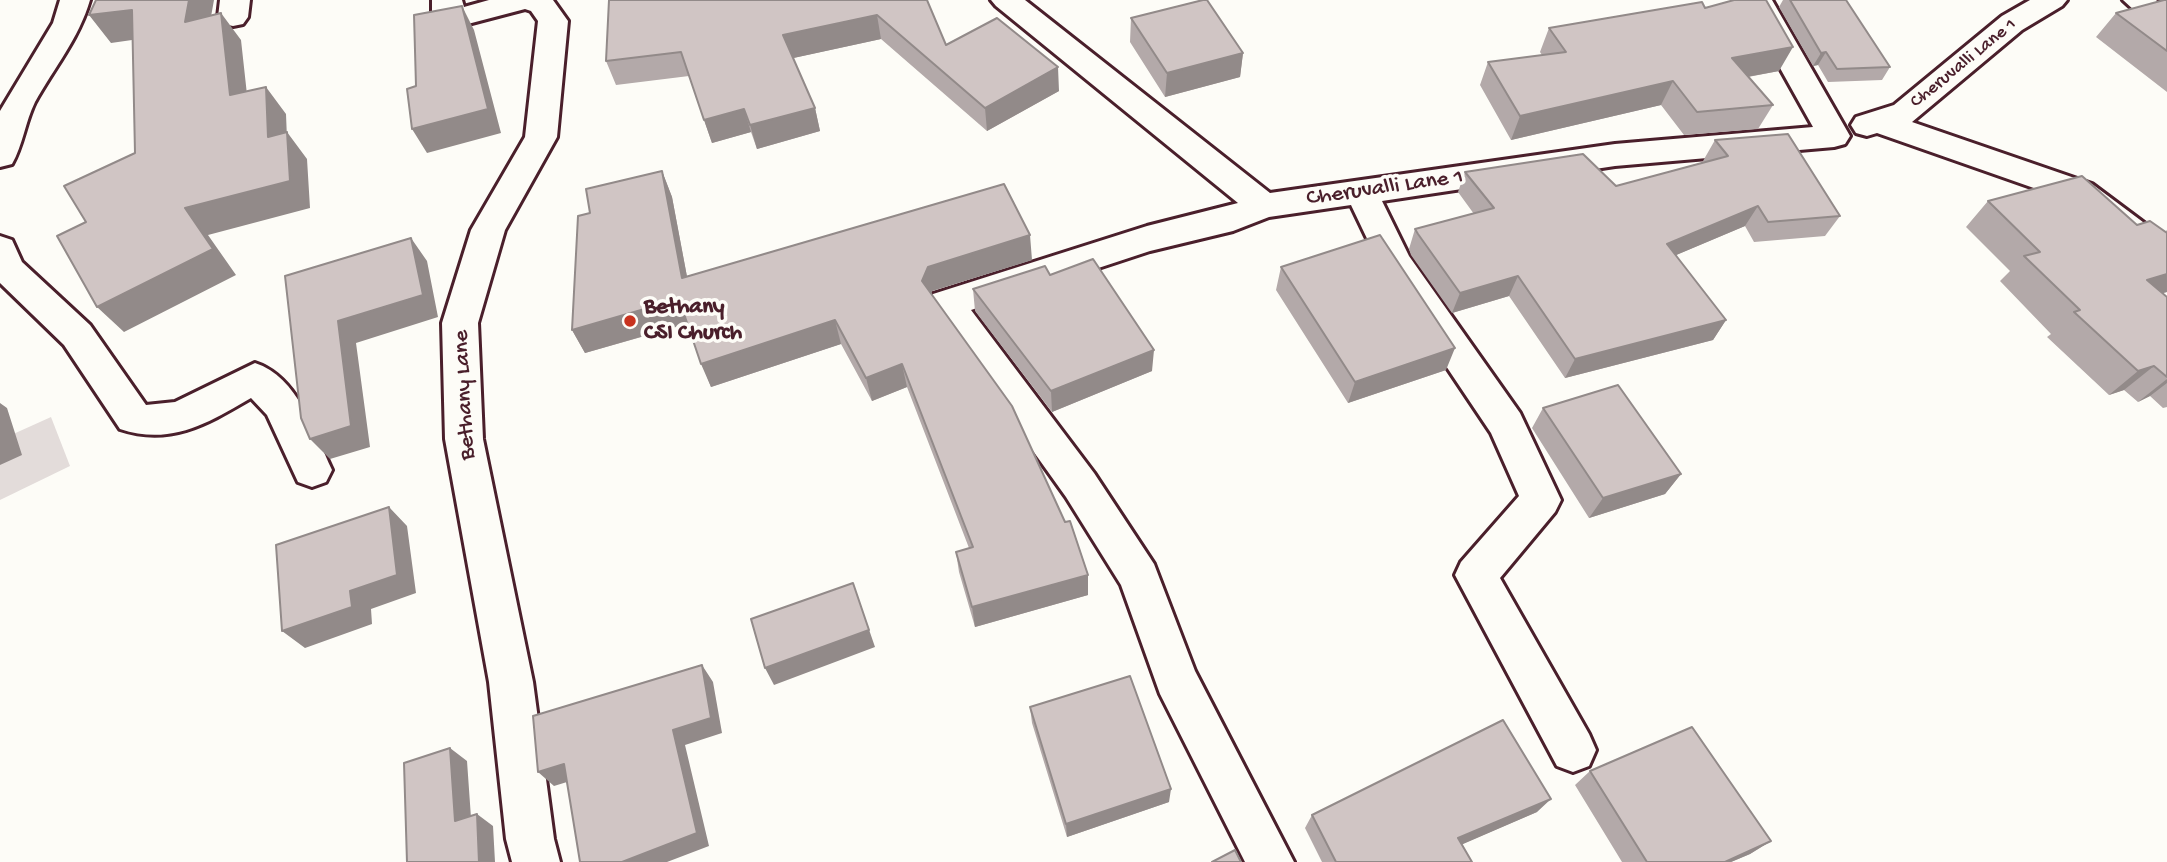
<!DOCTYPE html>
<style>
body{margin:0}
canvas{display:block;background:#fdfcf7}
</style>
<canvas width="2167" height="862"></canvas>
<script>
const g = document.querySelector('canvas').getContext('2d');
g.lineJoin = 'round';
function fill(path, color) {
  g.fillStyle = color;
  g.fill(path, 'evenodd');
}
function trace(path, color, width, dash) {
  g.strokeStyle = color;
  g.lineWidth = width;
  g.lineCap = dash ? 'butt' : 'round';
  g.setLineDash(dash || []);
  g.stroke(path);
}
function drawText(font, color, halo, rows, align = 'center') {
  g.font = font + ' "Gochi Hand",sans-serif';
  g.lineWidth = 7;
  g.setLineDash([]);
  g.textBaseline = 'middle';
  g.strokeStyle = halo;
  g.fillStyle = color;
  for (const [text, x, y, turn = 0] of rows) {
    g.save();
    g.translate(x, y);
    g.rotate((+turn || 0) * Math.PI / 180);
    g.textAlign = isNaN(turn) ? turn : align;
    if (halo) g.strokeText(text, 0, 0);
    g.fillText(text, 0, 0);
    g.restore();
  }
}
fill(new Path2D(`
 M51 417 70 466 0 500V440Z`), '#e3dcda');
const minor = new Path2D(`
 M60 0H90C79 38 54 68 35 102 25 122 23 145 12 164L0 167V111L53 23Z
 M220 0H250L248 17 243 24 233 26 223 24 218 17Z
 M432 0H462L464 7 489 0H553L568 21 557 137 505 230 478 323 483 439 533 682 554 839 560 862H512L506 839 489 682 445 439 442 323 471 230 525 137 538 21 531 11 525 9 464 25 437 20 432 13Z
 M991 0H1025L1270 193 1615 144 1813 127 1742 0H1772L1850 136 1845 144 1834 147 1615 166 1382 201 1409 256 1520 413 1561 500 1555 512 1500 578 1589 734 1596 750 1589 766 1573 772 1557 766 1455 575 1461 562 1519 496 1491 433 1383 272 1351 205 1269 217 1233 231 1150 251 971 310 1094 473 1154 564 1195 671 1294 862H1245L1160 694 1121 585 1066 497 928 304 933 294 1147 226 1238 203 996 6Z
 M2030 0H2067L2062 6 2022 30 1912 122 2092 184 2167 240V272L2155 268 2068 200 1877 133 1867 136 1856 133 1851 125 1856 117 1894 105 2002 16Z
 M2123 0H2156L2167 9V33L2157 31Z
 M0 236 12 240 22 262 90 325 146 405 175 402 255 363C298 377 314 432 332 470L326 482 312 487 298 482 267 415 251 398C208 423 171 446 120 429L64 345 0 283Z`);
trace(minor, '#4a1f2b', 6);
fill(minor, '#fdfcf7');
fill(new Path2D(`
 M927 0 946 45 1059 91 987 131 881 39 793 58 815 108 820 131 757 149 751 132 712 143 689 76 616 85 606 61Z
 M1783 0H1846L1890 67 1882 80 1828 82 1818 65 1813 66 1779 7Z
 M2167 0V92L2096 37 2116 13Z
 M1705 8 1779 71 1748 77 1773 105 1758 129 1684 135 1661 105 1511 140 1480 85 1488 62 1542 55 1540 52 1549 28Z
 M1131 18 1243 53 1240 77 1165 97 1130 42Z
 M1715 140 1840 216 1825 236 1754 242 1745 226 1676 255 1726 320 1713 340 1565 378 1509 296 1452 313 1411 255 1409 249 1415 229 1474 214 1458 192 1465 172 1616 186 1704 162 1703 161Z
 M662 171 672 197 687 277 1032 260 932 291 931 294 1088 575V595L975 627 959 572 956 552 969 548 907 387 872 401 841 344 711 387 687 324 585 353 572 330Z
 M1988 201 2137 225 2165 232 2167 230V292L2162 293 2167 297V407L2163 408 2150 396 2138 402 2124 390 2109 395 2047 337 2051 334 2000 281 2010 271 1966 227Z
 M1281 267 1446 370 1348 403 1276 290Z
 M1050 275 1152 371 1052 412 975 311 973 289Z
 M1543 408 1681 474 1665 494 1589 518 1532 428Z
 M1030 707 1169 802 1067 837 1032 723Z
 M1590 771 1771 841 1750 854 1731 862H1622L1575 785Z
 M1537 812 1462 844 1472 862H1322L1305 828 1312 815Z`), '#b3a9a9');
fill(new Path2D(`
 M189 0H214L205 50 185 22Z
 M462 6 474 30 501 133 427 153 412 129Z
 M132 10 153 37 111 43 89 15Z
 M221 13 241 40 250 122 230 95Z
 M877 15 881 39 789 59 783 35Z
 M1793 47 1779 71 1719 82 1732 58Z
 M1826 52 1818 65 1813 66 1821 53Z
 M1243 53 1240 77 1165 97 1167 73Z
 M1058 67 1059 91 987 131 985 108Z
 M1673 81 1661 105 1511 140 1520 116Z
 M266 87 286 114 288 164 268 137Z
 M815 108 820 131 757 149 750 125Z
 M744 109 751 132 712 143 704 120Z
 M287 132 307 159 310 208 208 235 236 275 124 332 97 307 185 208Z
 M662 171 672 197 692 303 682 278Z
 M1758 206 1745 226 1655 264 1667 244Z
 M1030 235 1032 260 932 291 926 306 922 281 928 267Z
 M411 238 427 261 438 317 356 343 370 447 330 459 310 439 338 321Z
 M2167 274V292L2119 305 2147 280Z
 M1518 276 1509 296 1452 313 1460 293Z
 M679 299 689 323 585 353 572 330Z
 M835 320 841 344 711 387 701 364Z
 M1726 320 1713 340 1565 378 1575 359Z
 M1455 348 1446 370 1348 403 1355 382Z
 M1154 350 1152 371 1052 412 1051 391Z
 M902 364 907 387 872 401 866 378Z
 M2154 366 2124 390 2109 395 2138 371Z
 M2167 379V383L2150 396 2138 402Z
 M0 403 7 408 22 455 0 465Z
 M1681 474 1665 494 1589 518 1603 498Z
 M389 507 407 526 416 593 371 609 372 624 305 648 282 631Z
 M1088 575V595L975 627 972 607Z
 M853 583 875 647 774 685 765 668Z
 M702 665 713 682 722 733 685 745 709 846 667 862H622L673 730Z
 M450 748 467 761 472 832 455 821Z
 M564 764 580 778 554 786 538 772Z
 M1171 789 1169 802 1067 837 1066 824Z
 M1551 799 1537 812 1447 851 1458 838Z
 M477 814 493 826 495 862H479Z
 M1771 841 1750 854 1731 862H1725Z`), '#928a89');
const building = new Path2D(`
 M96 0H189L185 22 221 13 230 95 266 87 268 137 287 132 290 181 185 208 213 249 97 307 57 236 86 222 64 186 135 153 132 10 89 15Z
 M609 0H927L946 45 997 18 1058 67 985 108 877 15 783 35 815 108 750 125 744 109 704 120 681 52 606 61Z
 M1203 0H1207L1243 53 1167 73 1131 18Z
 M1734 0H1766L1793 47 1732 58 1773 105 1697 112 1673 81 1520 116 1488 62 1566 52 1549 28 1702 2 1705 8Z
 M1790 0H1846L1890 67 1837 69 1826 52 1821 53Z
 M2164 0H2167V51L2116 13Z
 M462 6 488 109 412 129 407 89 416 86 414 15Z
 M1788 134 1840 216 1768 222 1758 206 1667 244 1726 320 1575 359 1518 276 1460 293 1418 234 1415 229 1494 208 1465 172 1583 154 1616 186 1728 156 1715 140Z
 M662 171 682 278 1004 184 1030 235 928 267 922 281 1012 406 1065 522 1070 521 1088 575 972 607 956 552 973 547 902 364 866 378 835 320 701 364 679 299 572 330 578 216 590 213 586 189Z
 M2082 176 2137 225 2150 221 2167 233V274L2147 280 2167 297V377L2154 366 2138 371 2074 312 2080 310 2024 256 2040 252 1988 201Z
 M1380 235 1455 348 1355 382 1281 267Z
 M411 238 423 295 338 321 351 426 310 439 301 418 285 276Z
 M1093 259 1154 350 1051 391 973 289 1045 266 1050 275Z
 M1618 385 1681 474 1603 498 1543 408Z
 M389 507 397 575 350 591 352 607 282 631 276 545Z
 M853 583 869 630 765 668 751 619Z
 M702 665 711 718 673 730 697 833 622 862H580L564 764 538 772 533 716Z
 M1130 676 1171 789 1066 824 1030 707Z
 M1503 720 1551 799 1458 838 1472 862H1336L1312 815Z
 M1692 727 1771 841 1725 862H1647L1590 771Z
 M450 748 455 821 477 814 479 862H407L404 763Z
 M1235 850 1241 862H1212Z`);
fill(building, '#d0c5c4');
trace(building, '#928a89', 2);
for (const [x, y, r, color] of [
 [630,321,7,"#c8321e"]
]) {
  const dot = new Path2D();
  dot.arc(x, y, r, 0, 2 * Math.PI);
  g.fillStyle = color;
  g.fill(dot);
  trace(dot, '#fdfcf7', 2.5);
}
drawText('19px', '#4a1f2b', '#fdfcf7', [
 ["Cheruvalli Lane 1",1964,64,-39]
]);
drawText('23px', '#4a1f2b', '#fdfcf7', [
 ["Cheruvalli Lane 1",1385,189,-8],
 ["Bethany Lane",466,395,-93]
]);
drawText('bold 23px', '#4a1f2b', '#fdfcf7', [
 ["Bethany",644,308],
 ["CSI Church",644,334]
], 'left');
</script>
